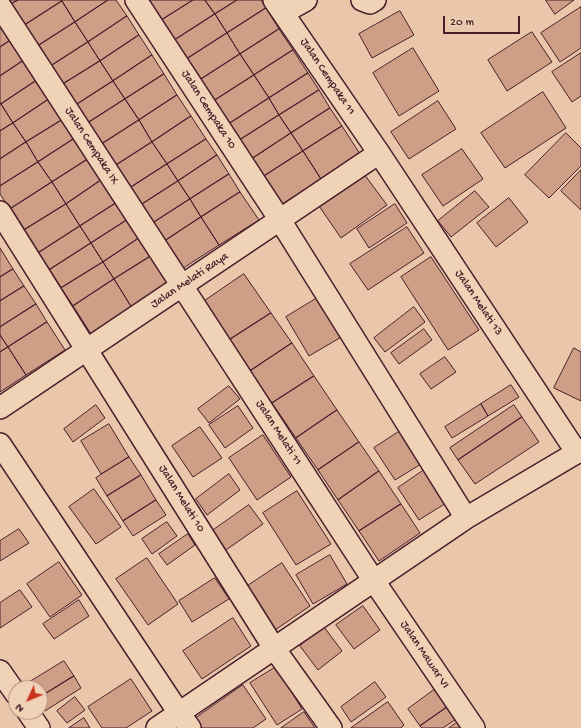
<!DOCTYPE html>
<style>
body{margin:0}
#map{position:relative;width:581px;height:728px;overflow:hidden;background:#eac6aa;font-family:"Gochi Hand",sans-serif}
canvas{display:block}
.north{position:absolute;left:8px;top:680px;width:40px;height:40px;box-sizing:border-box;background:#f0d3b6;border:1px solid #ae8b7e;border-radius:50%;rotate:226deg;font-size:11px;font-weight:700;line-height:16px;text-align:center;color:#4a1f2b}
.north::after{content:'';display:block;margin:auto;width:14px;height:18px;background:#c8321e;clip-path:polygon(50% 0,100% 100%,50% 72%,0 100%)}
.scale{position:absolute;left:443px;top:16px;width:77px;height:18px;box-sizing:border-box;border:2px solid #4a1f2b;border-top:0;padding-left:5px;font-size:12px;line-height:14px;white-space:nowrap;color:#4a1f2b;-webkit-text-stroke:3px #f0d3b6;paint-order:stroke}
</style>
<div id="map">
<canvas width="581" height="728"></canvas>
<div class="north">N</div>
<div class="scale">20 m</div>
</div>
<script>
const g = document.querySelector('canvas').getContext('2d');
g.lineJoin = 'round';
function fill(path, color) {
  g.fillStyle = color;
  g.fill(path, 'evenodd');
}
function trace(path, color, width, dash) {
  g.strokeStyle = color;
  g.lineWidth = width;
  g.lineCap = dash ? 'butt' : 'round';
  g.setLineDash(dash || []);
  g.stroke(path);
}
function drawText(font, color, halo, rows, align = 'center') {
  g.font = font + ' "Gochi Hand",sans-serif';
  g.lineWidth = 3;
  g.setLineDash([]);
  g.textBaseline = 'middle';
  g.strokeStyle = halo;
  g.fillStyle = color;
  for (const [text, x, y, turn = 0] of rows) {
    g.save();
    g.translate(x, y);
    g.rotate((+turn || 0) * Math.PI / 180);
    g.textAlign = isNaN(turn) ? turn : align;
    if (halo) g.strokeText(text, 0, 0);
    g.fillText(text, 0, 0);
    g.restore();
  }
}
const building = new Path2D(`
 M2 0H18L6 7Z
 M18 0H61L62 1 20 28 6 7Z
 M64 0H108L75 22 62 1Z
 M108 0H116L127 16 88 42 75 22Z
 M151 0H193L160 21 147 2Z
 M193 0H205L215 14 173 41 160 21Z
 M205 0H237L215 14Z
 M237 0H261L266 8 227 33 215 14Z
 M546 0H574L555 14Z
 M62 1 75 22 33 49 20 28Z
 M581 7V48L560 62 541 33Z
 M266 8 279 29 240 54 227 33Z
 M400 11 414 35 372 58 359 34Z
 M215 14 227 33 185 60 173 41Z
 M127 16 139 35 100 61 88 42Z
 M0 18 14 38 0 47Z
 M75 22 88 42 46 69 33 49Z
 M279 29 293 50 254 75 240 54Z
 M532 32 552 62 507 91 488 60Z
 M227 33 240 54 198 81 185 60Z
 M139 35 152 55 113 81 100 61Z
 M14 38 27 58 0 76V47Z
 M88 42 100 61 58 87 46 69Z
 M413 48 439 91 399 116 373 73Z
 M293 50 308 73 269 98 254 75Z
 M581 53V96L572 102 552 72Z
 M240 54 254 75 212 102 198 81Z
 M152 55 164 74 125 99 113 81Z
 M27 58 40 78 1 104 0 102V76Z
 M100 61 113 81 71 108 58 87Z
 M308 73 319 90 279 115 269 98Z
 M164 74 177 95 139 120 125 99Z
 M254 75 269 98 227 125 212 102Z
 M40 78 52 97 13 123 1 104Z
 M113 81 125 99 83 126 71 108Z
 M319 90 330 108 291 133 279 115Z
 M543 92 566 128 505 168 481 133Z
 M177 95 191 116 152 142 139 120Z
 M52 97 65 118 26 142 13 123Z
 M269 98 279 115 238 141 227 125Z
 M125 99 139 120 97 147 83 126Z
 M438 101 456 129 409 159 391 132Z
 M0 104H1L13 123 0 131Z
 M330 108 342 126 303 151 291 133Z
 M279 115 291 133 250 160 238 141Z
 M191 116 206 139 167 164 152 142Z
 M65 118 78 136 38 162 26 142Z
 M139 120 152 142 110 169 97 147Z
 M13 123 26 142 0 159V131Z
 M342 126 360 154 321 179 303 151Z
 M291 133 303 151 261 178 250 160Z
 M566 133 581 148V166L549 198 525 175Z
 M78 136 91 157 52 182 38 162Z
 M206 139 217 155 178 181 167 164Z
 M26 142 38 162 0 186V159Z
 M152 142 167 164 125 191 110 169Z
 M462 149 483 179 443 206 422 175Z
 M303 151 321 179 279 206 261 178Z
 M217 155 229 174 190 199 178 181Z
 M91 157 104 178 66 204 52 182Z
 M38 162 52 182 10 209 0 194V186Z
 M167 164 178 181 136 208 125 191Z
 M581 170V210L561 191Z
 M229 174 240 192 201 217 190 199Z
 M364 174 387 205 341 238 319 206Z
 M104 178 119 201 80 226 66 204Z
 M178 181 190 199 148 226 136 208Z
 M52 182 66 204 24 230 10 209Z
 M475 191 489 207 451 237 438 221Z
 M240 192 259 220 219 245 201 217Z
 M509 198 528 222 496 247 477 223Z
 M190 199 201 217 160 244 148 226Z
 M119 201 130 218 91 243 80 226Z
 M66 204 80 226 38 253 24 230Z
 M395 204 407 223 369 248 357 229Z
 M201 217 219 245 177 272 160 244Z
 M130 218 142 236 103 262 91 243Z
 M80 226 91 243 49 270 38 253Z
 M407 227 424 253 368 290 350 264Z
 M142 236 154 254 114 279 103 262Z
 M91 243 103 262 61 288 49 270Z
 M0 248 13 269 0 277Z
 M154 254 172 282 132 308 114 279Z
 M431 257 479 330 448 350 401 277Z
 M103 262 114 279 73 306 61 288Z
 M13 269 24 286 0 301V277Z
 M244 274 271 313 229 340 203 302Z
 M114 279 132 308 91 334 73 306Z
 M24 286 36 304 0 327V301Z
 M319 297 343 336 309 356 286 317Z
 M36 304 47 322 8 347 0 335V327Z
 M414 307 425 322 385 352 374 338Z
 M271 313 292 343 250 371 229 340Z
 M47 322 65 350 26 375 8 347Z
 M424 329 432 340 399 364 391 353Z
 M0 335 8 347 0 352Z
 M292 343 314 376 272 403 250 371Z
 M8 347 26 375 0 392V352Z
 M574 348 581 352V401L554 388Z
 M445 357 456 372 431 389 420 374Z
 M314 376 337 410 296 438 272 403Z
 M511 385 519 397 488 416 481 404Z
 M229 386 240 399 209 423 198 409Z
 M481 404 488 416 452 438 445 427Z
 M96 405 105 418 73 442 64 429Z
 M514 405 522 417 458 460 450 448Z
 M238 406 253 428 225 448 209 425Z
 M337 410 359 442 318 470 296 438Z
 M522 417 539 442 475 484 458 460Z
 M109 424 129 457 101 474 81 441Z
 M200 427 222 458 193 477 172 446Z
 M400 431 421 464 395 480 374 448Z
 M263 435 291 477 257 500 229 458Z
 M359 442 379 471 338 500 318 470Z
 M129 457 141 475 107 496 96 478Z
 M424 470 446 503 419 520 398 488Z
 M379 471 401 504 359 531 338 500Z
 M229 474 240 490 207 515 196 499Z
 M141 475 156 500 123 521 107 496Z
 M94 489 121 527 96 544 69 507Z
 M297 491 331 544 296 565 263 513Z
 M156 500 166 515 133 536 123 521Z
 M401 504 420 533 379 561 359 531Z
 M249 505 263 524 226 550 212 531Z
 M167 522 177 536 152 554 142 539Z
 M19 529 29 543 0 561V541Z
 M188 534 195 545 167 565 159 554Z
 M330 555 347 584 313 604 296 575Z
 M147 558 178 604 148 625 116 579Z
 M59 562 82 595 50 617 27 584Z
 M282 563 310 606 275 630 246 587Z
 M215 578 229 599 192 622 179 601Z
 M20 590 32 607 0 628V603Z
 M79 600 89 616 54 639 43 624Z
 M363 606 380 630 354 649 336 625Z
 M233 618 251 646 202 679 183 651Z
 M324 627 342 651 318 670 300 646Z
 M64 661 74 676 40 697V688H30L28 683Z
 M276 667 302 709 277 725 250 683Z
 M74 676 81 688 45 711 40 703V697Z
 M131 679 152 711 126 728H102L88 707Z
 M375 682 386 697 351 722 341 707Z
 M243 685 266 719 253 728H202L196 718Z
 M438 687 450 705 420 726 408 709Z
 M75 697 85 710 67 723 57 711Z
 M388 702 404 725 401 728H351Z
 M450 705 459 717 443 728H422L420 726Z
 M304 712 315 728H281Z
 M84 718 90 728H69Z
 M459 721 464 728H449Z`);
fill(building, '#cf9e86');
trace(building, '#4a1f2b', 1);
const street = new Path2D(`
 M136 0 280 220 466 518
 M274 0 379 153 577 453
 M362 0 370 3 375 0
 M0 6 374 581 474 728
 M283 13 306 0
 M0 212 274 648 331 728
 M0 408 379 153
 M0 444 179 713 190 728
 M0 671 16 694
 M28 712 39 728
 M157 728 466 518 581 450`);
trace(street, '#4a1f2b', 24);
trace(street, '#f0d3b6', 21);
drawText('12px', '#4a1f2b', '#f0d3b6', [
 ["Jalan Cempaka 11",327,77,56],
 ["Jalan Cempaka 10",208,110,57],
 ["Jalan Cempaka IX",91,146,57],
 ["Jalan Melati Raya",190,281,-34],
 ["Jalan Melati 13",478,303,56],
 ["Jalan Melati 11",278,433,57],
 ["Jalan Melati 10",181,499,58],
 ["Jalan Mawar VI",424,655,56]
]);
</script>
